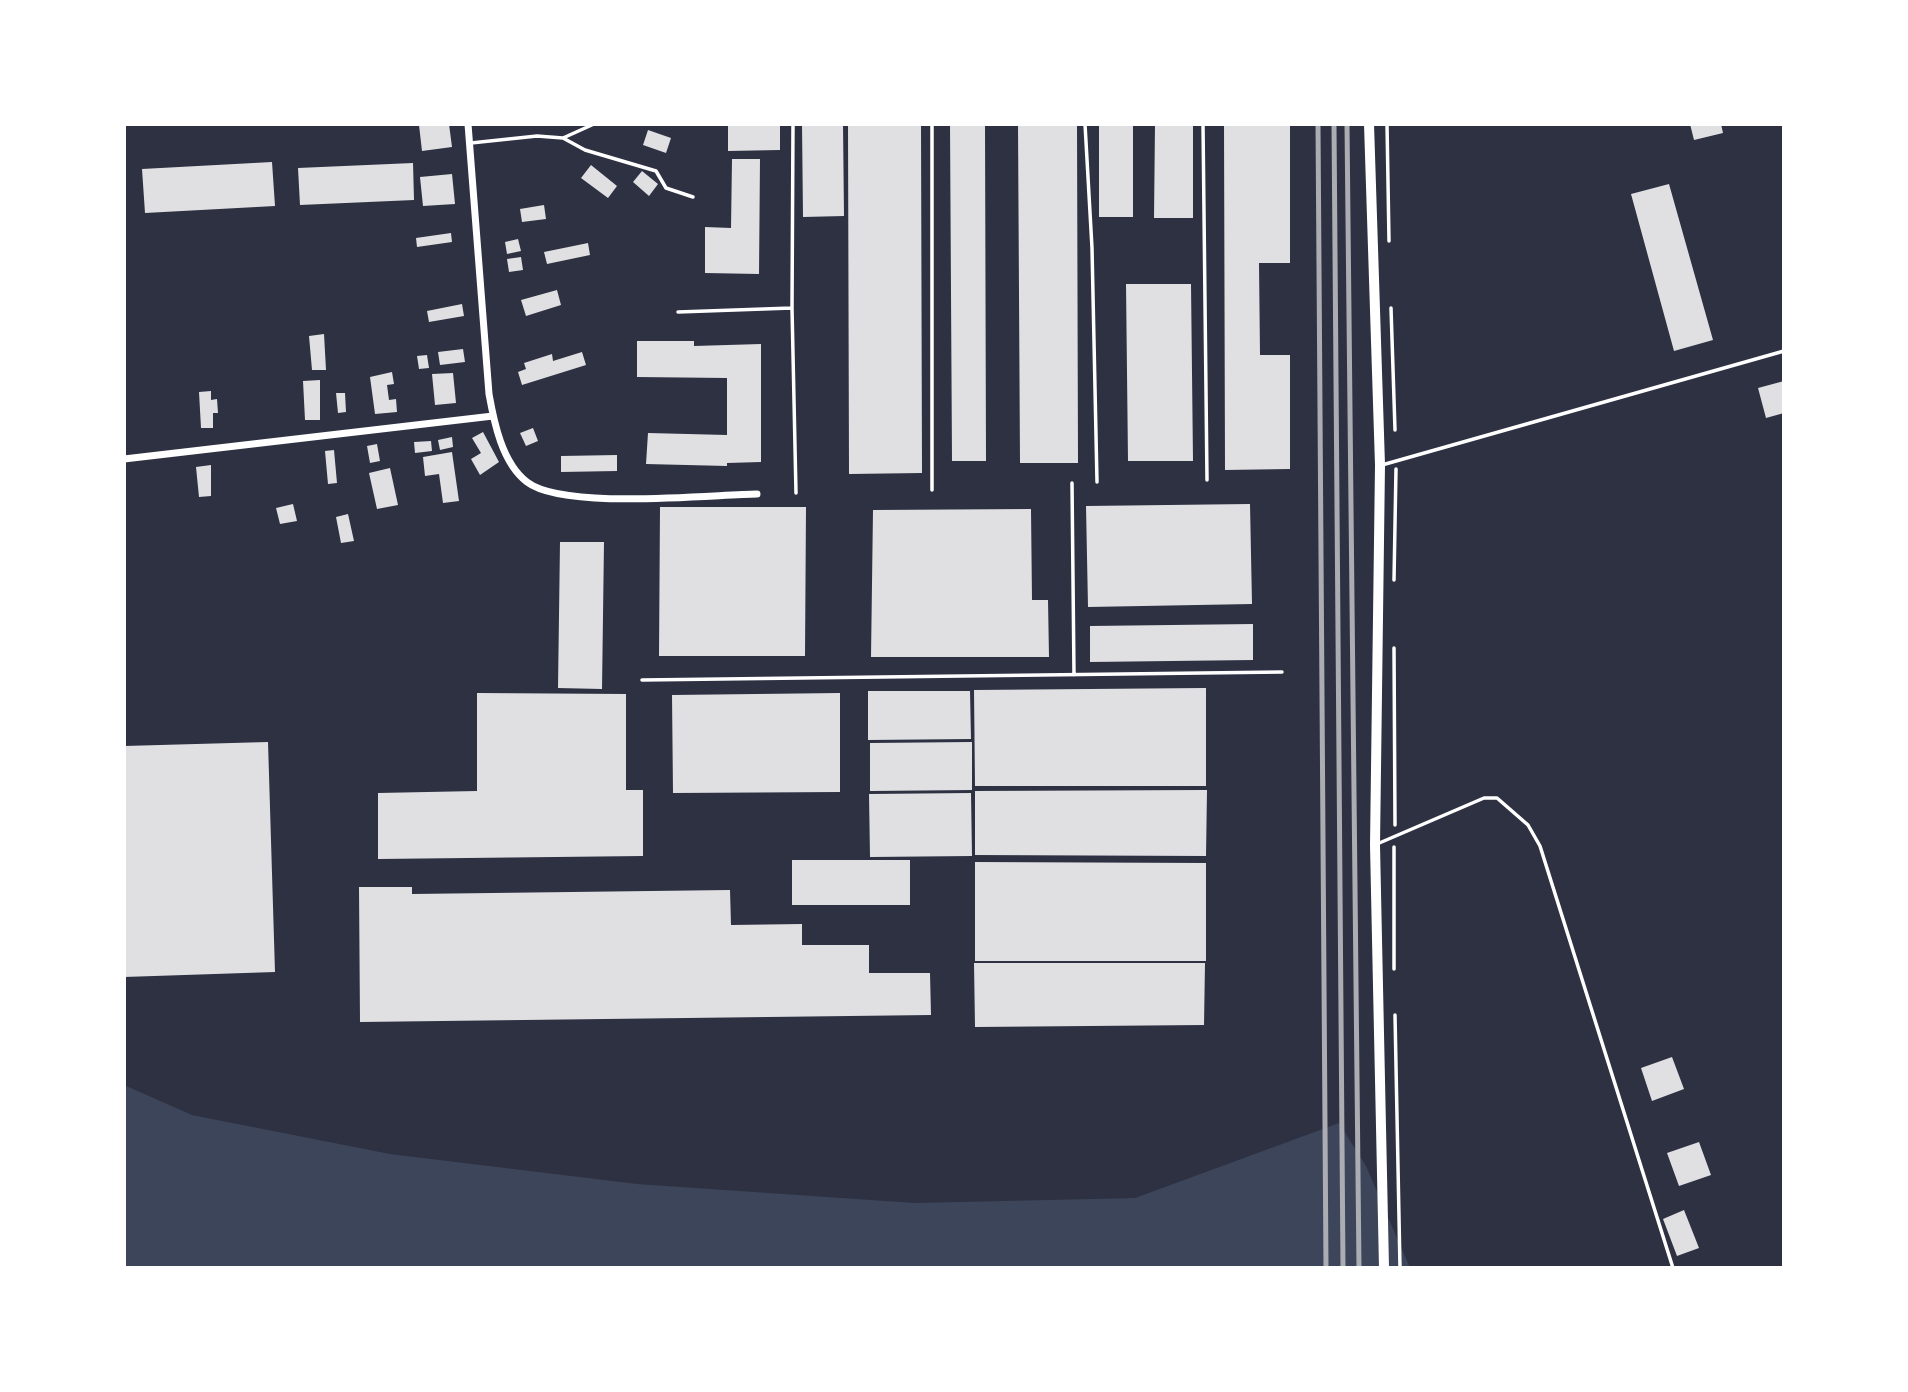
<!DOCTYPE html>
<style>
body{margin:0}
#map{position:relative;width:1908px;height:1392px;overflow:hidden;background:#2d3142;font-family:"Alegreya Sans",sans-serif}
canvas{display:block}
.frame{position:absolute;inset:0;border:126px solid #fff;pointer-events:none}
</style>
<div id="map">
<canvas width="1908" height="1392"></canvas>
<div class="frame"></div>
</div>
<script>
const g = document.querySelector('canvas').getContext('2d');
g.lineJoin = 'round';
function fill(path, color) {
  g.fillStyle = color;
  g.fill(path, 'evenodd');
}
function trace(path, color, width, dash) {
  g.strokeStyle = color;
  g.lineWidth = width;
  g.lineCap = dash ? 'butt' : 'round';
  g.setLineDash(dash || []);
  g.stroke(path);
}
fill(new Path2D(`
 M124 1085 192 1115 390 1154 637 1184 915 1203 1135 1198 1339 1123 1366 1166 1410 1268H124Z`), '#3c4559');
fill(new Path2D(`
 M449 124 452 147 422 151 419 125Z
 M728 124H780V150L728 151Z
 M802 124H843L844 216 803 217Z
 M848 124H921L922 473 849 474Z
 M950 124H985L986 461H952Z
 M1018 124H1077L1078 463H1020Z
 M1099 124H1133V217H1099Z
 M1155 124H1193V218H1154Z
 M1224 124H1290V263H1259L1260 355H1290V469L1225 470Z
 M1690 124H1721L1723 133 1694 140Z
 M648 130 671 138 666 153 643 145Z
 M732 159H760L759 274 705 273V227L731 228Z
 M272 162 275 206 145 213 142 169Z
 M413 163 414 200 300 205 298 168Z
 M591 165 617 186 608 198 581 178Z
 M642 171 658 184 649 196 633 182Z
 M452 174 455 204 423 206 420 177Z
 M1669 184 1713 340 1674 351 1631 194Z
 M544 205 546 219 522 222 520 209Z
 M451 233 452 242 417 247 416 238Z
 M518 239 521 251 507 254 505 242Z
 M588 243 590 255 547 264 544 252Z
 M521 257 523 270 509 272 507 259Z
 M1126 284H1191L1193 461H1128Z
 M557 290 561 305 526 316 521 300Z
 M462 304 464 316 429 322 427 311Z
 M324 334 326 370H312L309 336Z
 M637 341H694V346L761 344V462L727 463V466L646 464 648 433 727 435V378L637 377Z
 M463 349 465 362 440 365 438 352Z
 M582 352 586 365 522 385 518 372 526 369 524 363 552 354 553 361Z
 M427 355 429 368 419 369 417 356Z
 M392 372 394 384 387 385 389 400 396 399 397 412 375 414 370 377Z
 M453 373 456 403 435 405 432 374Z
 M320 380V420H305L303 381Z
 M1784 381V413L1766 418 1758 388Z
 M211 391V400L217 399 218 413H213V428H201L199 392Z
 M336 393H345L346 412 338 413Z
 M533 428 538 441 526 446 520 433Z
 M483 432 499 462 480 475 471 459 481 453 472 438Z
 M452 437 453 447 440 450 438 440Z
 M431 441 432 451 415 453 414 442Z
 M377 444 380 461 370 463 367 446Z
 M334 450 337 483 328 484 325 451Z
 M452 452 459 501 443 503 439 474 425 476 423 457Z
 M617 455V471L561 472V456Z
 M211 465V496L199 497 196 467Z
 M390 468 398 505 377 509 369 473Z
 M293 504 297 521 280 524 276 508Z
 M1250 504 1252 604 1088 607 1086 506Z
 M660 507H806L805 656H659Z
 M1031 509 1032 600H1048L1049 657H871L873 510Z
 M348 514 354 541 341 543 336 517Z
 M560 542H604L602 689 558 688Z
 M1253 624V660L1090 662V626Z
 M1206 688V786H975L974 690Z
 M868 691H970L971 739 868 740Z
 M477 693 626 694V790H643V856L378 859V793L477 791Z
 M840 693V792L673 793 672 695Z
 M268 742 275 972 124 977V746Z
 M972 742V790L870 791V743Z
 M1207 790 1206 856 975 855V791Z
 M971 793 972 856 870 857 869 794Z
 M792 860H910V905H792Z
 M975 862 1206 863V961H975Z
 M359 887H412V894L730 890 731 925 802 924V945H869V973H930L931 1015 360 1022Z
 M974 963H1205L1204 1025 975 1027Z
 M1672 1057 1684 1089 1652 1101 1641 1068Z
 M1699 1142 1711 1175 1679 1186 1667 1153Z
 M1684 1210 1699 1248 1677 1256 1663 1219Z`), '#e0e0e3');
trace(new Path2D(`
 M1387 124 1389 241
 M1391 308 1395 430
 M1394 580 1396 469
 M1394 648 1395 825
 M1394 969V847
 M1395 1015 1400 1268`), '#fff', 3.5);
trace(new Path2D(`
 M793 124 792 308 796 493
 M1085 124 1092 248 1097 482
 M1203 124 1207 480
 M563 138 594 124
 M471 143 537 136 563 138 585 150 656 171 666 188 693 197
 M678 312 792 308
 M1382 465 1784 351
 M1072 483 1074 675
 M932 490V124
 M642 680 1282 672
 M1377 844 1484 798H1497L1528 825 1540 846 1673 1268`), '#fff', 3.5);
trace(new Path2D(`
 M468 124 489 394C494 422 502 463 527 482 563 510 707 495 757 494
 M124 459 493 416`), '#fff', 7);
trace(new Path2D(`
 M1369 124 1380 465 1375 845 1384 1268`), '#fff', 10);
trace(new Path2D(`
 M1318 124 1326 1268
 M1334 124 1343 1268
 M1347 124 1359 1268`), '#abadb3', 5);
</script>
